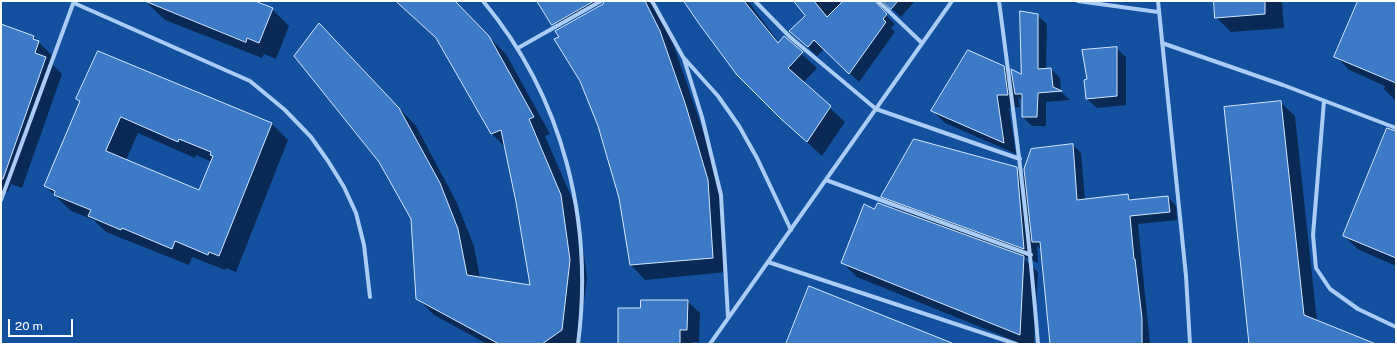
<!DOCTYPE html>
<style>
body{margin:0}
#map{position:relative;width:1397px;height:345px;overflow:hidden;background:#1350a0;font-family:"Public Sans",sans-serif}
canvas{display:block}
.frame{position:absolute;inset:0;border:2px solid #fff;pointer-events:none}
.scale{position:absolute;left:8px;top:319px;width:65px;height:18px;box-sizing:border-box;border:2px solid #fff;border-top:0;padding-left:5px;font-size:12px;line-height:14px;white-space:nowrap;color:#fff;-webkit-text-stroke:3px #1350a0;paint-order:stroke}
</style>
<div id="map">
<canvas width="1397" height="345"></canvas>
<div class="frame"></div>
<div class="scale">20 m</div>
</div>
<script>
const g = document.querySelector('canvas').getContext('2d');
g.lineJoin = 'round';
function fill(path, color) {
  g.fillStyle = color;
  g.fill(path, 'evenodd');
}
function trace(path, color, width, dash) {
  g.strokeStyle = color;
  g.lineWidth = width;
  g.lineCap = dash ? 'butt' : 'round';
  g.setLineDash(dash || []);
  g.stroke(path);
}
fill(new Path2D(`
 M145 1H260L265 6 272 9 289 26 276 59 264 54 262 58 165 20Z
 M396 1H453L506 54 550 134 545 136 578 212 587 277 579 344H487L434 315 417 298 412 219 336 41 416 126 456 201 474 246 480 278 532 286 505 147 491 133 438 40Z
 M538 1H601L559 26 544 11Z
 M626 1H648L655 8 674 46 700 122 723 195 727 272 645 280 631 265 620 198Z
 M686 1H748L779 43 784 38 817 68 803 83 845 122 822 156 797 133 738 74Z
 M801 1H915L901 17 890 7 884 8V13L895 24 891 28 895 32 859 82 824 49 817 56 791 31 806 16Z
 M1215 1H1282L1284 28 1231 32 1216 17Z
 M1359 1H1396V101L1384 89 1385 86 1349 70 1336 56Z
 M1037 15 1047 24 1046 69H1051L1060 78 1061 92 1070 100 1046 102V126H1032L1023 117V101L1018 97 1020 107 1009 108 1016 154 945 123 933 111 1003 67 1013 77 1022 75Z
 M1 24 34 37 55 59 53 65 62 74 22 188 11 184 8 192 1 190Z
 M1116 48 1126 57V105L1097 108 1087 99Z
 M78 99 272 124 288 140 236 272 226 268 225 270 192 257 189 265 106 232 94 220 71 211 45 186 80 102ZM138 133 195 158 196 155 212 162 200 191 126 160Z
 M1280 102 1295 116 1317 321 1376 344H1251Z
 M1396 135V266L1359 250 1344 236Z
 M1073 145 1081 153 1085 200 1128 196 1133 200 1168 197 1176 206 1177 220 1138 224 1150 344H1051L1041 250 1037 245 1038 263 1023 257 1038 272 1034 344H1022L857 277 842 262 875 210 897 211 883 196 1016 167 1026 177Z
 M687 301 700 313 699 342H692V344H619L641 309Z`), '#0007');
const building = new Path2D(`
 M145 1H255L273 8 259 43 247 38 246 42Z
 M396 1H455L489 36 534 117 529 119 561 195 570 260 562 330 542 344H499L416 299 411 219 379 162 294 56 319 23 399 108 440 183 458 229 467 275 530 285 516 202 501 130 491 134 436 38Z
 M537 1H594L552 25Z
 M604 1H645L660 31 686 106 708 180 713 258 630 265 619 198 598 126 580 81 554 39 559 37 555 31 603 4Z
 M684 1H744L778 43 784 36 803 52 788 68 831 106 807 142 781 119 737 75 700 25Z
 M794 1H814L827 17 843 1H875L887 14 883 19 886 22 849 74 814 40 808 47 789 31 805 16Z
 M883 1H898L891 9Z
 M1214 1H1265V14L1215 18Z
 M1358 1H1396V83L1334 57Z
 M1020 11 1038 14V69L1051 68 1053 87 1062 91 1038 93 1037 117H1022V94H1015L1011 69 1021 74Z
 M1 24 34 36 33 39 39 41 35 53 46 57 3 179H1Z
 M1117 47V96L1086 99 1084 80 1087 79 1082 50Z
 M968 50 1004 66 1008 95H997L1004 143 931 111Z
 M98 51 272 123 219 256 209 252 208 255 175 241 172 249 122 228 121 230 88 216 91 210 54 195 55 191 44 186 80 101 76 99ZM121 117 178 142 179 139 211 152 210 155 213 156 199 190 106 151Z
 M1281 101 1304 315 1376 344H1249L1224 107Z
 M1387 128 1396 131V258L1343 236Z
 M914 139 1017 167 1024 249 881 197Z
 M1073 144 1077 200 1128 194 1129 200 1168 196 1170 212 1130 216 1134 259H1135L1142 318V344H1050L1040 242H1032L1024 169 1031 149Z
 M878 203 1024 256 1020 335 841 263 864 204 874 209Z
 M809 286 952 343V344H786Z
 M641 300H688L687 330H680V344H618V308H640Z`);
fill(building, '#3c79c7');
trace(building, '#d4e7fe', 1);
trace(new Path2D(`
 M483 1C563 97 594 221 578 344
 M652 1 683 57 718 96 739 126 757 158 791 230
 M755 1 790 37 876 109 1020 159
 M878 1 922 43
 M999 1C1014 115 1029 229 1038 344
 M1078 1 1158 12
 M1158 1 1186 276 1190 344
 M74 3 250 81 285 110 311 137 328 161 344 187 356 213 364 245 370 297
 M1162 43 1283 85 1396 128
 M518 48 601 1
 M684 59 702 117 721 195 728 317
 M1324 101 1313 235 1316 268 1330 289 1358 309 1396 327
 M826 180 1031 255
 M1 200 74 1
 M768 262 1016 344
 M710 344 952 1`), '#abccf4', 4);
</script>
